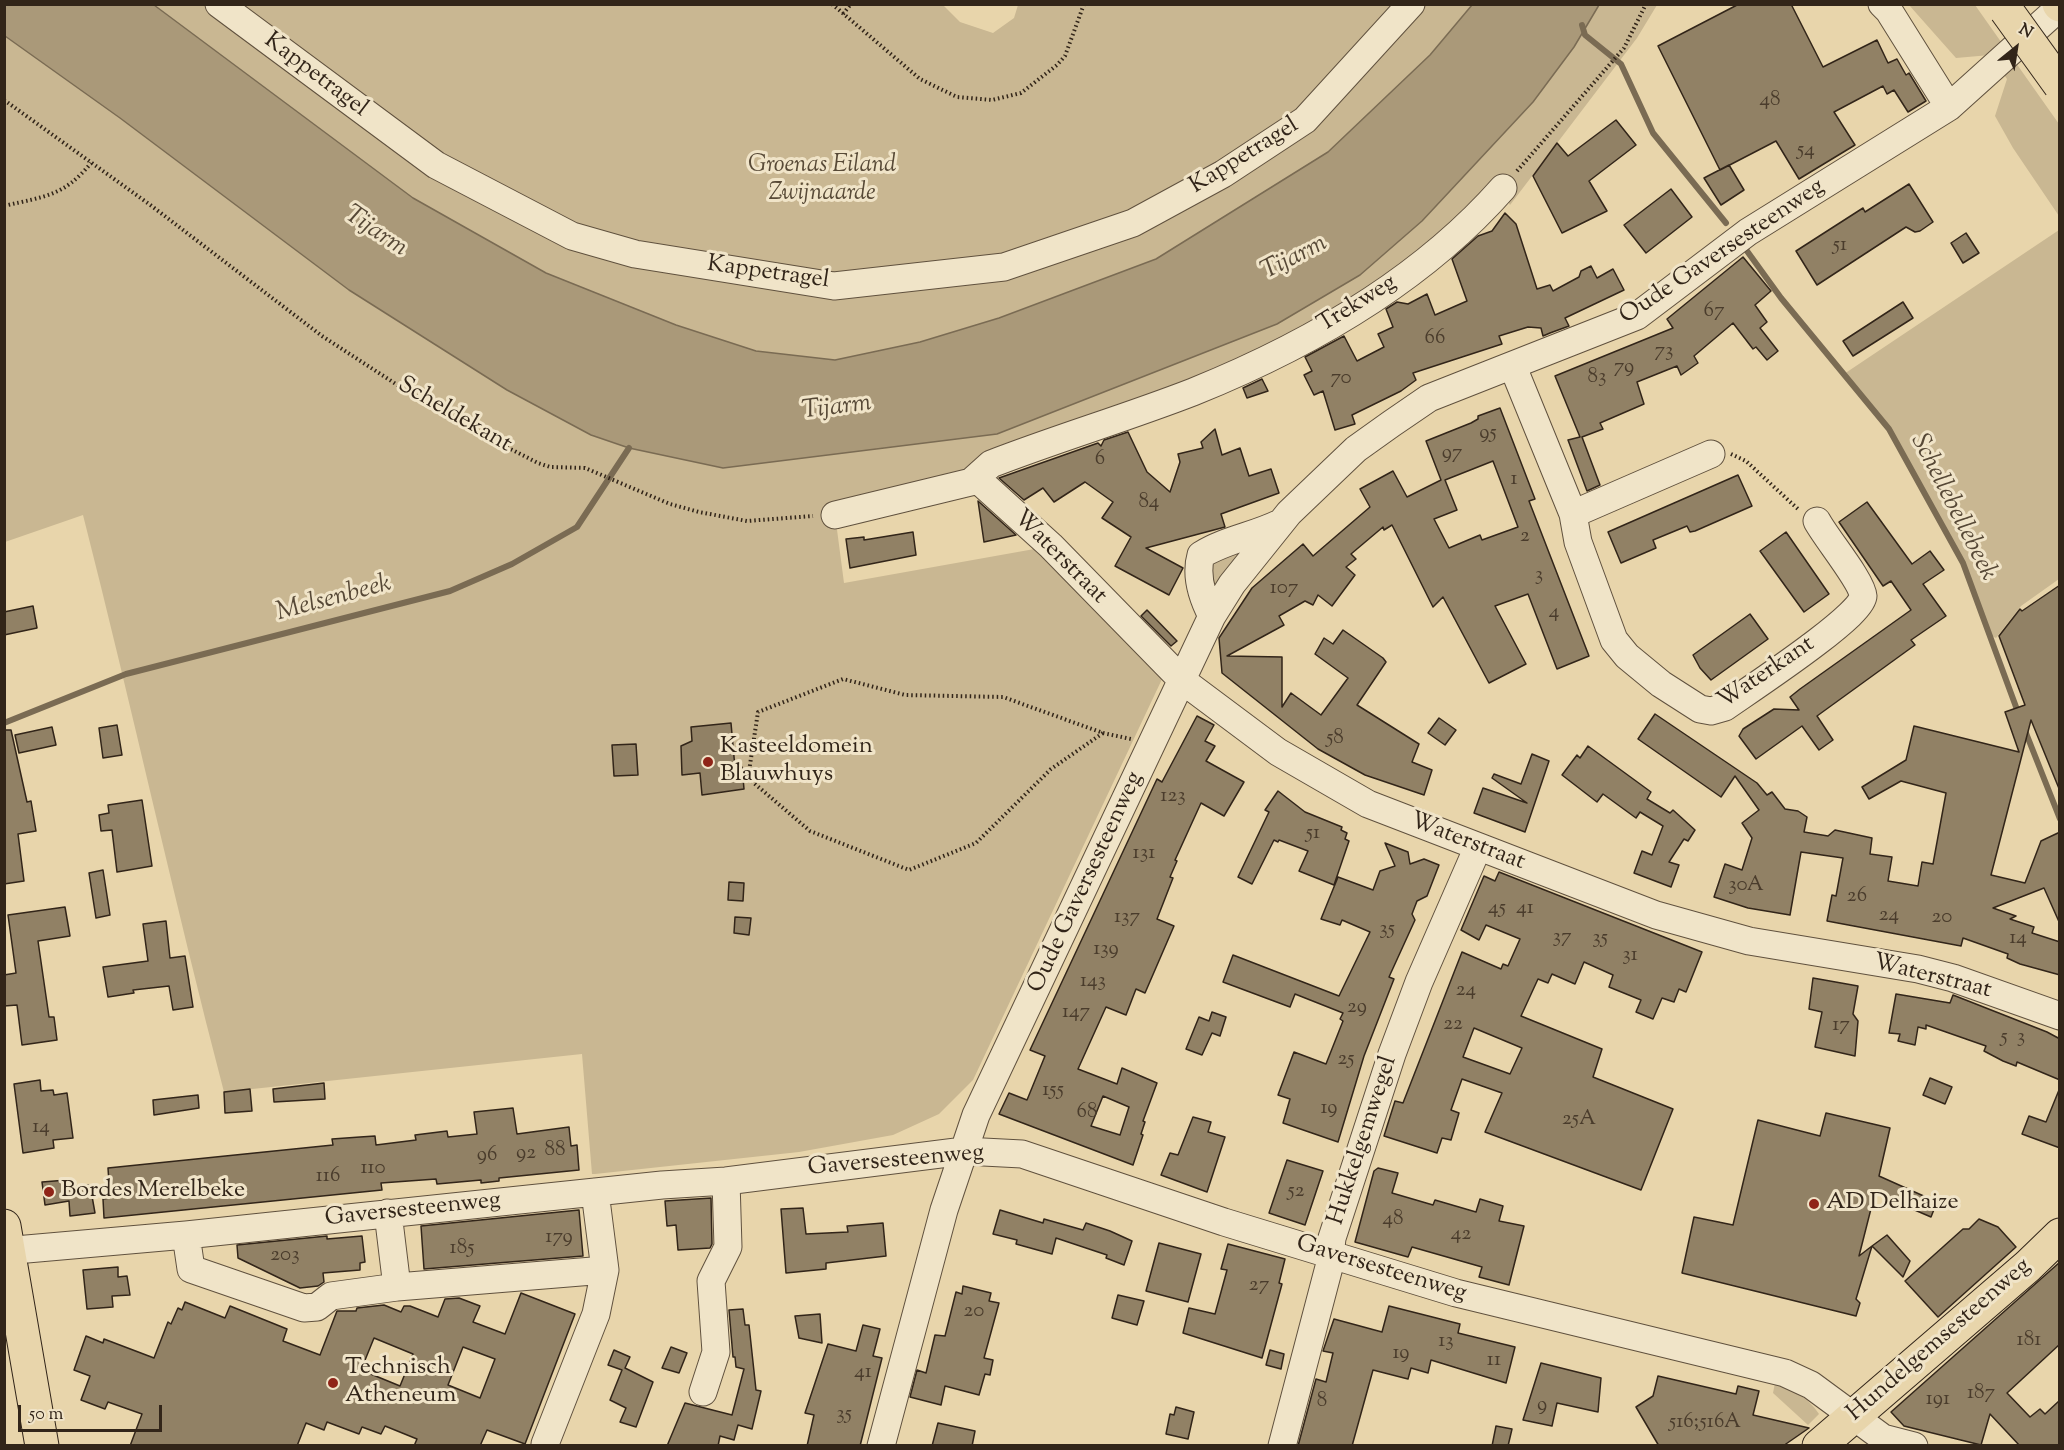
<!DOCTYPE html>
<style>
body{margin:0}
#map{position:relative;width:2064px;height:1450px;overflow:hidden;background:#e8d5ab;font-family:"Sorts Mill Goudy",serif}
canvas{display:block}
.frame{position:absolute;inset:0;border:6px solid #322519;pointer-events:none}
.north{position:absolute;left:1986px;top:18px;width:60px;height:60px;-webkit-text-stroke:4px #f0e4c8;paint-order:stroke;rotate:30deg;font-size:16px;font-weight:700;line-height:24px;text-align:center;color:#322519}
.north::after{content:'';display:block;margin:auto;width:21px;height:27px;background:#322519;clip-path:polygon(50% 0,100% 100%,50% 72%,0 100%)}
.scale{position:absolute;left:18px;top:1405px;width:144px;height:27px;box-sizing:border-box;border:3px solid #322519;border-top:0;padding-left:8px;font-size:18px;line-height:21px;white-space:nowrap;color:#322519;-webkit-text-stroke:4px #f0e4c8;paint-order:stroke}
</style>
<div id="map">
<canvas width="2064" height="1450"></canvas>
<div class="frame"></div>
<div class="north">N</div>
<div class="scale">50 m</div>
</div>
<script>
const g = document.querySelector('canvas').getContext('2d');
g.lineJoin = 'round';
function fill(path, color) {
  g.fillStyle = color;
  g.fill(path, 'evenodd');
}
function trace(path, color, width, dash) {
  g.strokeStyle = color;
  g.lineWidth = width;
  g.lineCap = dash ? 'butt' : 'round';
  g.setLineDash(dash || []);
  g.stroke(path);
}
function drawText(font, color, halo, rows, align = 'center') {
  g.font = font + ' "Sorts Mill Goudy",serif';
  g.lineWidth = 6;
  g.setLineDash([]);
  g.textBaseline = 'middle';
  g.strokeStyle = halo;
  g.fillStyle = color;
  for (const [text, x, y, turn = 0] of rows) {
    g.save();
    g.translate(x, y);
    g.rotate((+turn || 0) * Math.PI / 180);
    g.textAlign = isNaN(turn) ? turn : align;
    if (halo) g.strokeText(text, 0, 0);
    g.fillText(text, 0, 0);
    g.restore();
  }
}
fill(new Path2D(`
 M942 4 960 22 993 33 1014 18 1018 5H1472L1430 55 1328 152 1156 259 999 318 920 342 835 360 756 351 676 325 546 273 413 198 154 5Z
 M1599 5H1657L1637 38 1510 205 1499 185 1462 222 1309 328 1142 405 836 522 844 583 1040 548 1163 677 973 1080 939 1114 893 1135 799 1152 595 1174H592L582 1054 224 1092C174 901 132 707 83 515L5 542V36L120 118 349 290 507 390 591 435 629 448 723 468 1277 324 1360 275 1422 221 1533 102 1574 47Z
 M1909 5H1975L2059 124V216L2013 148 1995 116 2007 79 1990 55 1956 58Z
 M2059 230V579L2021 606 1996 638 1992 636 1963 563 1889 429 1844 374Z
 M1245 548 1217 590 1205 574 1206 566Z
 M1775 1383C1794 1391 1807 1396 1819 1414L1808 1425 1773 1393Z`), '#c9b792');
const water = new Path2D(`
 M5 4 154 5 413 198 546 273 676 325 756 351 835 360 920 342 999 318 1156 259 1328 152 1430 55 1472 5H1599L1574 47 1533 102 1422 221 1360 275 1277 324 997 434 723 468 629 448 591 435 507 390 349 290 120 118 5 36Z`);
fill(water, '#aa9979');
trace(water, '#7a6b53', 1.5);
trace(new Path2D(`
 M1582 25 1585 35 1621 64 1653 133 1726 223
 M1747 251 1781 298 1889 429 1963 563 2019 715
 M4 723 126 674 450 591 512 564 577 527 629 448
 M2024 728 2060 819`), '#7a6b53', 6);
const building = new Path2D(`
 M1739 4H1791L1823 67 1877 40 1888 63 1897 59 1906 75 1909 73 1926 101 1908 112 1894 90 1887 94 1883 86 1834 112 1855 145 1799 179 1776 141 1720 170 1658 46Z
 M1616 120 1636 145 1589 181 1607 211 1562 233 1533 176 1557 143 1568 156Z
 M1729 165 1744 190 1721 205 1704 178Z
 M1909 184 1933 222 1920 231 1915 232 1906 227 1817 285 1796 251 1863 208 1865 212Z
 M1671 189 1692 217 1646 253 1624 225Z
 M1505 213 1516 224 1537 289 1550 285 1553 291 1579 277 1581 271 1591 266 1597 278 1613 269 1624 290 1565 318 1569 326 1550 333 1543 336 1541 328 1528 327 1499 336 1502 344 1413 373 1416 380 1401 391 1352 415 1355 424 1335 430 1323 391 1314 395 1304 375 1312 371 1305 357 1344 336 1357 361 1384 347 1378 334 1393 327 1386 309 1397 302 1408 304 1427 294 1435 315 1467 301 1452 259 1478 236 1492 231Z
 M1966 233 1979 253 1963 263 1951 243Z
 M1743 257 1771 291 1755 305 1767 322 1760 328 1778 351 1767 360 1756 347 1753 349 1733 323 1694 356 1698 363 1681 375 1677 366 1637 382 1644 404 1600 423 1603 429 1582 437 1600 485 1587 491 1568 440 1580 437 1555 376 1673 328 1667 319Z
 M1903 302 1913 318 1853 356 1843 341Z
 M1262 379 1268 391 1247 398 1243 388Z
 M1500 408 1535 499 1529 501 1589 656 1557 669 1528 594 1495 606 1526 664 1489 683 1443 597 1433 607 1392 525 1384 530 1383 527 1351 554 1356 559 1346 567 1355 575 1332 606 1318 595 1313 605 1305 601 1279 616 1284 625 1227 656 1282 657V707L1291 693 1321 715 1348 678 1315 654 1324 638 1333 644 1343 630 1383 658 1386 662 1357 705 1419 744 1412 762 1432 770 1424 795 1365 775 1318 749 1222 673 1219 638 1252 588 1303 544 1313 556 1370 507 1360 489 1393 471 1407 497 1441 480 1426 441 1471 423 1478 419V416ZM1493 461 1518 527 1482 540 1480 535 1449 548 1434 519 1457 510 1445 480Z
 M1215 429 1222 455 1240 448 1249 476 1271 469 1279 493 1221 514 1225 527 1146 548 1183 568 1169 595 1115 566 1131 537 1102 518 1113 502 1085 482 1054 502 1043 488 1024 500 999 478 1098 443 1101 446 1104 440 1128 432 1147 472 1170 492 1180 462 1178 454 1203 448 1201 442Z
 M1738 475 1752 506 1695 531 1690 532 1687 526 1653 540 1656 548 1621 563 1608 532Z
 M978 501 1016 535 984 542Z
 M1867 502 1912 564 1930 551 1944 570 1923 584 1946 616 1911 640 1915 645 1817 716 1833 740 1819 750 1802 726 1756 759 1739 736 1743 729 1774 709 1799 710 1790 697 1800 689 1911 610 1891 581 1883 586 1839 522Z
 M913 532 916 555 850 568 846 539 864 537V540Z
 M1786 532 1829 594 1804 612 1760 551Z
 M2060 585V791L2031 720 1991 875 2025 883 2041 841 2060 832V924L2044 888 1993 908 2016 916 2010 919 2034 927 2032 933 2060 942V975L2020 964 2007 958 2008 954 1963 938 1961 946 1827 921 1832 895 1836 896 1843 858 1801 852 1790 915 1748 908 1714 897 1725 864 1742 870 1752 838 1742 823 1759 810 1735 776 1721 797 1638 739 1655 714 1757 783 1767 795 1772 792 1785 809 1798 811 1807 817 1804 832 1828 836 1835 830 1872 838 1870 854 1892 857 1888 881 1918 886 1922 862 1933 864 1946 793 1901 781 1869 799 1862 787 1906 760 1914 726 2019 752 2005 712 2025 705 1999 636 2020 609 2022 611Z
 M33 606 37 628 4 635V612Z
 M1147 610 1177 641 1171 646 1141 616Z
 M1750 614 1768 639 1711 680 1700 668 1693 655Z
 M1197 716 1214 725 1205 741 1215 746 1206 761 1244 782 1224 816 1201 803 1175 860 1177 861 1170 877 1173 878 1157 919 1174 926 1145 993 1136 989 1126 1015 1106 1007 1078 1069 1117 1084 1122 1068 1157 1083 1143 1121 1145 1122 1141 1134 1143 1135 1133 1165 999 1114 1009 1093 1027 1100 1045 1056 1030 1050 1157 779 1162 782ZM1103 1096 1129 1107 1120 1135 1091 1126Z
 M1439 718 1456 730 1445 745 1428 733Z
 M731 723 735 768 742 767 744 789 702 795 700 773 682 775 681 746 692 741 691 727Z
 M117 725 122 755 103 758 99 728Z
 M52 727 56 745 19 753 15 735Z
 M4 730H11L27 802 31 801 36 831 18 834 24 881 4 884Z
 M636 744 638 775 614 776 612 745Z
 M1588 746 1651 792 1647 799 1670 813 1673 810 1695 830 1688 841 1684 839 1669 862 1679 865 1671 887 1634 873 1642 851 1652 855 1663 826 1640 812 1636 818 1603 794 1597 802 1562 775 1577 755 1580 758Z
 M1532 754 1549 761 1525 832 1474 813 1483 788 1527 803 1492 778 1494 774 1521 784Z
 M1278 791 1305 812 1342 827 1341 830 1347 833 1345 839 1349 841 1334 885 1299 871 1308 851 1279 840 1278 842 1274 840 1252 884 1238 877 1269 812 1265 810Z
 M142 800 152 866 117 872 112 830 101 831 99 815 109 813 108 805Z
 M1385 843 1408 852 1410 864 1424 859 1439 865 1427 896 1417 901 1412 914 1415 920 1389 977 1394 979 1364 1056 1338 1142 1283 1123 1290 1099 1278 1095 1294 1052 1326 1064 1343 1021 1340 1019 1343 1013 1295 994 1290 1007 1223 982 1233 955 1339 996 1370 932 1342 920 1340 925 1321 919 1338 877 1373 890 1380 871 1395 866Z
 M103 870 110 915 96 918 89 873Z
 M1499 872 1702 952 1686 992 1679 989 1674 1002 1662 998 1653 1019 1636 1012 1641 1000 1609 987 1613 975 1584 962 1575 984 1552 974 1548 983 1538 979 1521 1016 1602 1049 1593 1077 1673 1109 1641 1190 1485 1132 1502 1093 1462 1079 1451 1110 1459 1113 1451 1140 1442 1138 1437 1153 1384 1136 1395 1101 1403 1103 1462 952 1501 969 1503 964 1508 966 1520 939 1486 925 1479 940 1461 930 1484 876 1495 881ZM1474 1028 1522 1048 1510 1074 1463 1057Z
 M729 882 744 883 743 901 728 900Z
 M65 907 70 936 38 941 49 1017H54L57 1040 22 1045 17 1005 4 1006V975L16 973 8 915Z
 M735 917 751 918 749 935 734 933Z
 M166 921 170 958 185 956 193 1007 173 1010 169 986 133 990 134 993 108 997 103 967 148 961 143 924Z
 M1813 978 1858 986 1853 1014 1858 1021 1855 1056 1815 1047 1822 1012 1809 1009Z
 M1896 994 1950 1003 1953 995 2047 1032 2060 1039V1080L2017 1062 2016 1066 2003 1061 1984 1051 1986 1046 1926 1025V1029L1918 1027 1915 1045 1898 1041 1900 1034 1889 1033Z
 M1212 1012 1226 1017 1220 1036 1212 1033 1202 1055 1186 1049 1199 1017 1209 1021Z
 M1930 1078 1952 1087 1945 1104 1923 1095Z
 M40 1080 41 1091 53 1090 54 1095 67 1093 73 1138 53 1140 54 1148 23 1153 14 1084Z
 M324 1083 325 1099 274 1102 273 1089Z
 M250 1089 252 1111 225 1113 224 1092Z
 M2059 1090 2060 1091V1148L2022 1134 2029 1116 2046 1122Z
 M198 1095 199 1108 154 1115 153 1100Z
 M513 1108 517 1134 569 1127 571 1146 577 1145 579 1170 499 1178V1181L481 1183V1180L437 1184 436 1179 381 1183 382 1190 104 1218 103 1199 110 1198 108 1168 333 1145 332 1139 360 1137 375 1136 376 1145 416 1140 415 1135 447 1131 448 1137 477 1134 474 1112Z
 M1826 1113 1890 1128 1879 1176 1937 1202 1931 1217 1875 1193 1859 1256 1872 1246 1856 1299 1860 1303 1856 1316 1682 1273 1694 1217 1733 1225 1758 1120 1820 1136Z
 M1193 1117 1211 1122 1208 1132 1225 1137 1207 1192 1161 1175 1170 1153 1178 1155Z
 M1287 1160 1323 1171 1305 1225 1269 1213Z
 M1378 1168 1398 1173 1392 1193 1433 1205 1435 1200 1476 1212 1480 1199 1503 1206 1499 1221 1524 1226 1509 1285 1479 1277 1482 1267 1412 1247 1408 1257 1355 1242 1374 1171Z
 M67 1180 68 1190V1187L90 1185 95 1213 70 1216 69 1201 45 1205 42 1182Z
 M711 1198 712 1244 710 1248 678 1250 676 1225 667 1226 665 1201Z
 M803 1208 806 1234 848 1232 847 1226 883 1223 886 1256 826 1263V1269L786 1273 781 1209Z
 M579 1210 583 1256 424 1269 421 1226Z
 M1000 1210 1043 1223 1044 1219 1083 1230 1086 1223 1110 1231 1132 1241 1124 1265 1106 1258 1107 1255 1056 1238 1052 1254 1016 1244 1017 1240 993 1234Z
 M1979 1219 1998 1227 2016 1247 1938 1317 1905 1281 1963 1229H1969Z
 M1887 1235 1910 1261 1903 1277 1872 1246Z
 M327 1236V1239L362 1236 365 1262 360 1263V1270L323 1273 324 1282 318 1286 300 1288 238 1258 237 1245Z
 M1159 1243 1201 1254 1188 1302 1146 1291Z
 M1228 1244 1285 1259 1279 1283 1282 1284 1262 1358 1183 1333 1189 1308 1215 1314 1227 1270 1221 1269Z
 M2060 1262V1344L2007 1393 2030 1417 2040 1409 2045 1414 2060 1400V1446H2020L1990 1414 1981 1445 1904 1426 1891 1412Z
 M118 1267V1277L127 1276 130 1295 112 1296 113 1307 87 1309 83 1270Z
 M963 1286 991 1293 989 1301 999 1303 984 1358 993 1360 990 1375 985 1374 979 1395 945 1386 941 1405 910 1397 917 1370 926 1373 935 1335 945 1336 956 1292 962 1294Z
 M521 1293 575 1314 525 1444 487 1430 480 1446H414L417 1439 385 1426 381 1434 362 1427 359 1434 327 1422 324 1430 306 1423 297 1446H130L142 1414 108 1402 105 1409 81 1400 90 1376 74 1370 86 1336 103 1343 104 1339 154 1358 168 1322 171 1324 178 1308 182 1310 185 1302 225 1318 230 1306 287 1329 283 1341 320 1355 337 1311H356L357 1308 384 1305 401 1312 404 1306H410L438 1317 445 1299 459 1298 480 1306 473 1322 505 1334ZM374 1338 413 1354 400 1386 361 1370ZM463 1347 495 1359 480 1398 448 1385Z
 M1118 1295 1144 1301 1137 1325 1112 1318Z
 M1389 1306 1460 1324 1458 1333 1515 1347 1506 1383 1431 1360 1428 1373 1411 1368 1408 1379 1373 1370 1352 1446H1298L1316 1379 1326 1382 1333 1353 1323 1351 1334 1319 1382 1332Z
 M743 1309 745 1325H749L756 1390 761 1391 752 1429 738 1425 734 1440 720 1436 718 1446H667L685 1403 732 1415 744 1369 736 1367 735 1357H733L729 1310Z
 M820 1314 822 1343 799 1338 795 1316Z
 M863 1325 880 1329 873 1356 882 1358 860 1446H807L814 1415 805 1413 828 1344 856 1351Z
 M671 1347 687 1353 679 1373 662 1368Z
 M614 1350 630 1357 625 1368 653 1382 636 1427 620 1422 626 1408 610 1400 622 1370 608 1365Z
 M1270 1350 1284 1354 1281 1369 1266 1365Z
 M1541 1363 1601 1378 1598 1412 1557 1403 1552 1426 1523 1420Z
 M1658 1376 1736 1394 1738 1386 1759 1391 1753 1415 1809 1428 1783 1446H1659L1636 1407 1653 1396Z
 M1176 1407 1194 1412 1188 1439 1166 1434 1170 1414 1174 1415Z
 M938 1423 975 1431 972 1446H932Z
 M1496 1426 1512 1429 1508 1446H1492Z`);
fill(building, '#918165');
trace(building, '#322519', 1.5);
const minor = new Path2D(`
 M219 4 436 165 572 236 635 254 834 286 1004 267 1133 223 1223 174 1305 120 1411 4
 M1882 4 1889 11 1949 107
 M1513 367 1573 514 1578 542 1614 640 1627 656 1661 684 1700 709 1711 711 1725 707C1746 692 1864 615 1863 596 1862 581 1826 538 1817 521
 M976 478 1051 546 1183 681 1278 752 1368 804 1656 915 1749 941 1918 969 1953 978 2060 1016
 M1573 514 1711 454
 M835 515 971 482 991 464C1058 438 1126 418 1193 392 1307 346 1421 281 1503 188
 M1212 616C1202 597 1195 576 1201 555 1225 540 1253 536 1278 524
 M388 1213 397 1287
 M186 1235 191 1269 304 1308 317 1307 331 1296 397 1287 605 1270 595 1192
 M4 1251 186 1235 662 1185 726 1181 964 1151 1022 1154 1224 1222 1456 1293 1785 1373 1811 1385 1883 1438 1914 1446
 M703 1392 716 1352 711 1281 728 1247 726 1181
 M545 1444 596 1314 605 1270
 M881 1446 944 1210 976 1115 1212 616 1232 584 1289 513 1356 449 1391 424 1429 398 1637 316 1748 232 1949 107 2060 7
 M1282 1446 1329 1267 1332 1238 1392 1054 1419 982 1478 847`);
const major = new Path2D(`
 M4 1226 42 1446
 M1819 1446 2028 1266 2060 1235`);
const highway = new Path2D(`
 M2059 4 2060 5`);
trace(minor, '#60513e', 29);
trace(major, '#322519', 35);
trace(highway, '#322519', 35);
trace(new Path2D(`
 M832 4 920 79 957 97 992 100 1021 93 1057 65 1065 56 1084 4
 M843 14 851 4
 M4 100 149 204 322 336 402 388 483 435 538 463 550 467 585 468 670 504 699 512 747 521 813 516
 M1517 171 1624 48 1646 4
 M4 206C45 196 63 197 91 163
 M1731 454 1746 461 1799 510
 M1103 733 1051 769 976 843 909 870 810 831 748 778 758 712 843 679 905 695 1003 697 1103 733 1131 739`), '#322519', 4, [1.5, 3]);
trace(minor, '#f0e4c8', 27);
trace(major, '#e8d5ab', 33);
trace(highway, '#e8d5ab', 33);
const highwayBridge = new Path2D(`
 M2006 10 2060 85`);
trace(highwayBridge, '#322519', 35, []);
trace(highwayBridge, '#e8d5ab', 33);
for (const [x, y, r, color] of [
 [708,762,6,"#8f2418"],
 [49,1192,6,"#8f2418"],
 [1814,1204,6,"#8f2418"],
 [333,1383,6,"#8f2418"]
]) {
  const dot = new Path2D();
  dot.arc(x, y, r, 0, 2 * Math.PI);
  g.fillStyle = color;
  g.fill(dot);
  trace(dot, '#f0e4c8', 2);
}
drawText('21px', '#4a3c2c', null, [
 ["48",1770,101],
 ["54",1806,151],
 ["51",1840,246],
 ["67",1714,312],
 ["66",1435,339],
 ["73",1664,352],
 ["79",1624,368],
 ["83",1597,378],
 ["70",1341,379],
 ["95",1488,434],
 ["97",1452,454],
 ["6",1100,460],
 ["1",1514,480],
 ["84",1149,503],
 ["2",1525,537],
 ["3",1539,576],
 ["107",1284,589],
 ["4",1554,613],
 ["58",1335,739],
 ["123",1173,797],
 ["51",1313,834],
 ["131",1144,854],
 ["30A",1746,886],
 ["26",1857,897],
 ["45",1497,909],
 ["41",1525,909],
 ["24",1889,916],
 ["137",1127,918],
 ["20",1942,918],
 ["35",1387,930],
 ["37",1562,938],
 ["35",1600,939],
 ["14",2018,939],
 ["139",1106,950],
 ["31",1630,956],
 ["143",1093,982],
 ["24",1466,991],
 ["29",1357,1008],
 ["147",1076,1013],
 ["22",1453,1025],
 ["17",1841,1026],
 ["5",2004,1038],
 ["3",2021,1038],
 ["25",1346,1060],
 ["155",1053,1091],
 ["19",1329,1109],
 ["68",1087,1113],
 ["25A",1579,1120],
 ["14",41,1128],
 ["88",555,1151],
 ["92",526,1154],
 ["96",487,1156],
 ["110",373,1169],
 ["116",328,1177],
 ["52",1296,1192],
 ["48",1393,1220],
 ["42",1461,1235],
 ["179",559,1238],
 ["185",462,1249],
 ["203",285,1256],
 ["27",1259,1286],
 ["20",974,1312],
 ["181",2029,1341],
 ["13",1446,1342],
 ["19",1401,1354],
 ["11",1494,1361],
 ["41",863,1373],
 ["187",1981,1394],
 ["191",1938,1400],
 ["8",1322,1402],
 ["9",1542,1406],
 ["35",844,1415],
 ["516;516A",1705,1423]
]);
drawText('24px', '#322519', '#f0e4c8', [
 ["Kappetragel",315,76,37],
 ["Kappetragel",1245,157,-32],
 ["Oude Gaversesteenweg",1723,253,-34],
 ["Kappetragel",768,274,8],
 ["Trekweg",1358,305,-32],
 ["Scheldekant",454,416,30],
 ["Waterstraat",1059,558,45],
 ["Waterkant",1767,674,-34],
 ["Waterstraat",1467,843,21],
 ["Oude Gaversesteenweg",1087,883,-65],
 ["Waterstraat",1932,978,14],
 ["Hukkelgemwegel",1364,1141,-72],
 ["Gaversesteenweg",896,1162,-5],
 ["Gaversesteenweg",413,1211,-6],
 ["Gaversesteenweg",1381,1270,17],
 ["Hundelgemsesteenweg",1940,1341,-41]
]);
drawText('italic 24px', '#584a37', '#f0e4c8', [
 ["Groenas Eiland",822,167],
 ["Zwijnaarde",822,195]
]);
drawText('24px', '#322519', '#f0e4c8', [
 ["Kasteeldomein",720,748],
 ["Blauwhuys",720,776],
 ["Bordes Merelbeke",61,1192],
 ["AD Delhaize",1826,1204],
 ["Technisch",345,1369],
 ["Atheneum",345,1397]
], 'left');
drawText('italic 26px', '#564836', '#f0e4c8', [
 ["Tijarm",375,233,34],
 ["Tijarm",1295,259,-27],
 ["Tijarm",837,409,-7],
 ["Schellebellebeek",1952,508,63],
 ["Melsenbeek",334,600,-15]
]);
</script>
